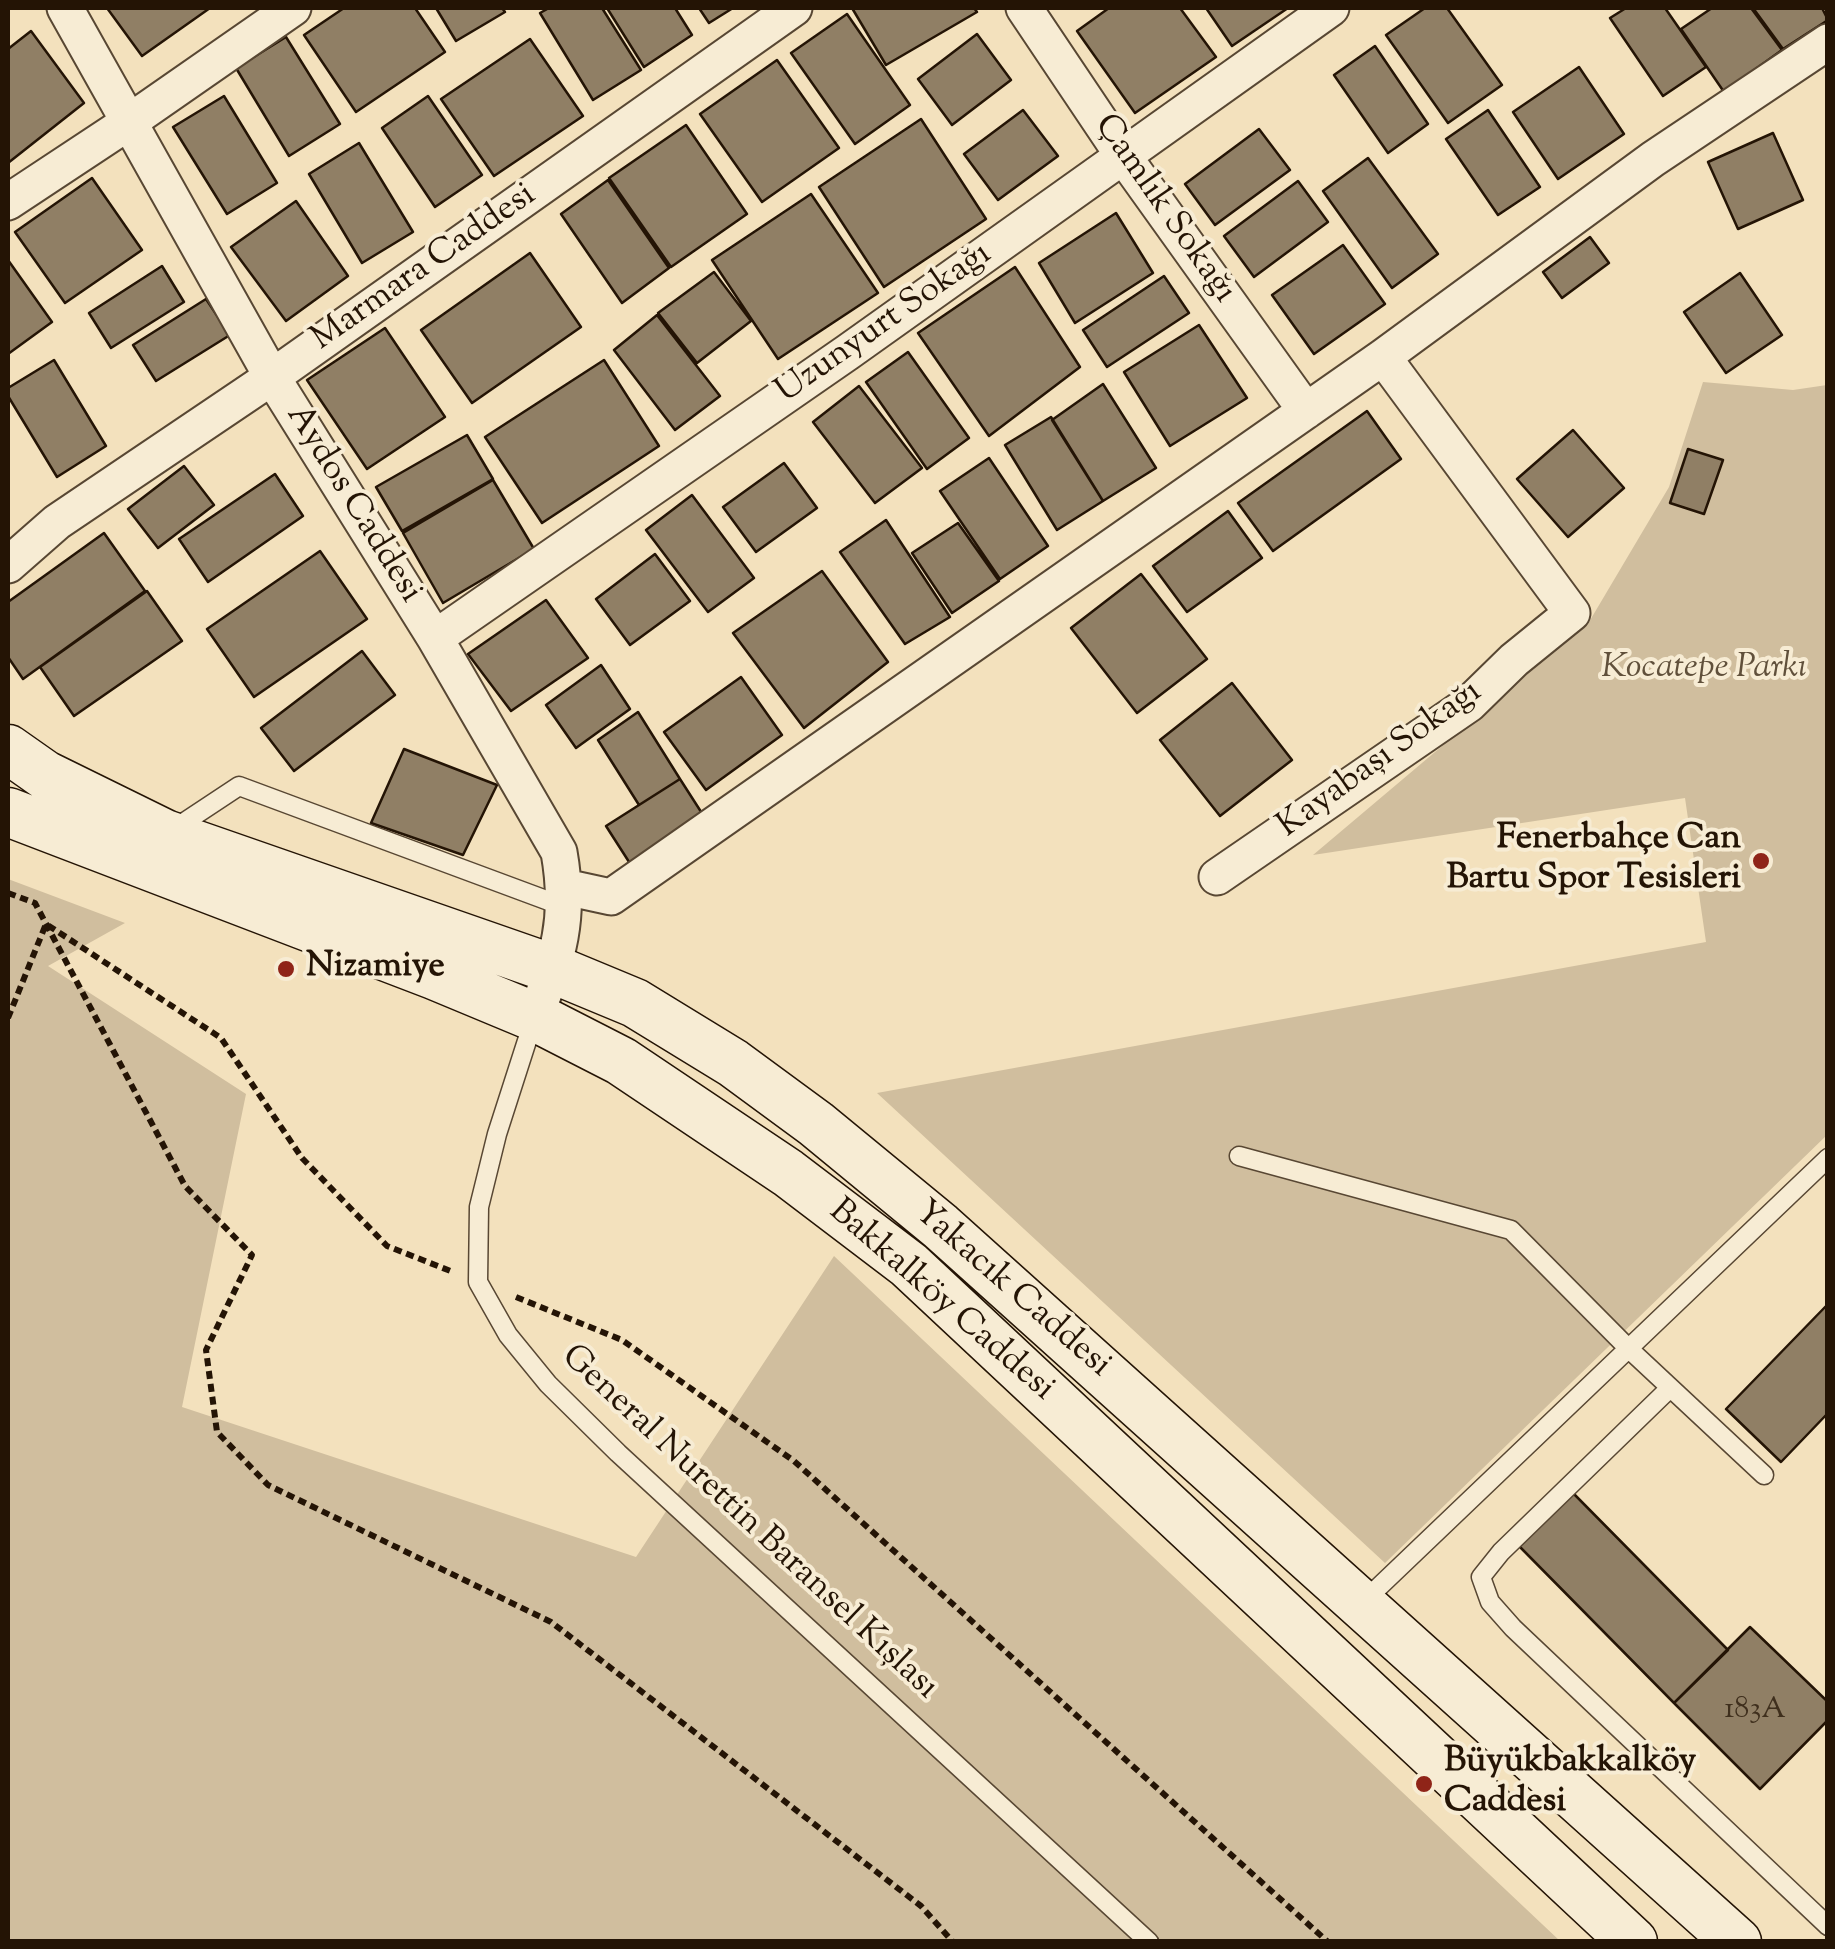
<!DOCTYPE html>
<meta charset="utf-8">
<style>
body{margin:0}
#map{position:relative;width:1835px;height:1949px;overflow:hidden;background:#f3e1bd;font-family:"Sorts Mill Goudy",serif}
canvas{display:block}
.frame{position:absolute;inset:0;border:10px solid #241405;pointer-events:none}
</style>
<div id="map">
<canvas width="1835" height="1949"></canvas>
<div class="frame"></div>
</div>
<script>
const g = document.querySelector('canvas').getContext('2d');
g.lineJoin = 'round';
function fill(path, color) {
  g.fillStyle = color;
  g.fill(path, 'evenodd');
}
function trace(path, color, width, dash) {
  g.strokeStyle = color;
  g.lineWidth = width;
  g.lineCap = dash ? 'butt' : 'round';
  g.setLineDash(dash || []);
  g.stroke(path);
}
function drawText(font, color, halo, rows, align = 'center') {
  g.font = font + ' "Sorts Mill Goudy",serif';
  g.lineWidth = 8;
  g.setLineDash([]);
  g.textBaseline = 'middle';
  g.strokeStyle = halo;
  g.fillStyle = color;
  for (const [text, x, y, turn = 0] of rows) {
    g.save();
    g.translate(x, y);
    g.rotate((+turn || 0) * Math.PI / 180);
    g.textAlign = isNaN(turn) ? turn : align;
    if (halo) g.strokeText(text, 0, 0);
    g.fillText(text, 0, 0);
    g.restore();
  }
}
fill(new Path2D(`
 M1703 382 1793 390 1827 385V1135L1385 1563 877 1093 1706 942 1685 798 1313 855 1589 622 1669 487Z
 M8 879 125 923 48 966 246 1094 182 1407 636 1557 834 1256 1560 1941H8Z`), '#d0be9e');
const building = new Path2D(`
 M107 8H210L142 56Z
 M344 8H415L445 52 356 112 304 35Z
 M436 8H502L505 12 456 41Z
 M549 8H602L641 70 593 100 540 13Z
 M607 8H675L692 35 644 67Z
 M699 8H733L709 23Z
 M852 8H974L977 12 886 65Z
 M1109 8H1180L1216 57 1135 113 1077 31Z
 M1206 8H1288L1232 46Z
 M1425 8H1447L1502 85 1448 123 1386 35Z
 M1626 8H1665L1706 67 1663 96 1610 18Z
 M1712 8H1751L1782 50 1724 92 1681 29Z
 M1753 8H1822L1828 20 1783 49Z
 M847 14 910 105 855 144 791 53Z
 M31 31 84 103 8 163V49Z
 M977 34 1011 80 952 125 918 79Z
 M286 37 340 124 289 156 236 68Z
 M530 39 583 116 494 176 441 99Z
 M1375 46 1428 124 1388 153 1334 75Z
 M777 60 839 148 762 202 700 114Z
 M1579 67 1624 134 1558 179 1513 112Z
 M224 96 277 183 227 214 173 127Z
 M428 96 482 175 435 207 382 128Z
 M1023 110 1058 156 998 200 964 154Z
 M1488 110 1540 187 1498 215 1446 139Z
 M921 119 986 219 884 287 819 187Z
 M686 125 747 214 671 267 609 178Z
 M1259 129 1290 170 1215 225 1185 184Z
 M1773 133 1803 200 1738 229 1708 162Z
 M359 143 413 232 362 263 309 174Z
 M1368 158 1438 254 1392 288 1323 191Z
 M92 178 142 250 65 303 15 232Z
 M608 180 669 268 622 303 561 214Z
 M1298 181 1328 222 1254 277 1224 236Z
 M811 194 878 293 778 359 712 260Z
 M296 201 348 276 286 321 231 247Z
 M1116 213 1153 273 1075 323 1039 263Z
 M1590 237 1609 263 1562 298 1543 272Z
 M1343 245 1385 304 1314 354 1272 295Z
 M530 253 581 327 472 403 421 330Z
 M8 260 52 322 8 354Z
 M162 266 184 302 111 348 89 313Z
 M1015 267 1080 367 989 436 918 333Z
 M714 272 751 321 697 363 658 313Z
 M1740 273 1782 335 1726 373 1684 312Z
 M1164 276 1189 313 1107 367 1083 330Z
 M206 299 230 335 156 381 133 345Z
 M657 315 720 396 675 430 614 350Z
 M1199 325 1247 398 1170 446 1124 372Z
 M385 328 445 417 367 469 307 380Z
 M908 352 969 438 927 469 866 382Z
 M54 360 106 446 57 477 8 396V388Z
 M604 360 659 446 542 523 485 437Z
 M1103 384 1156 468 1103 501 1052 420Z
 M859 386 922 468 875 503 813 422Z
 M1367 411 1401 459 1273 551 1238 503Z
 M1051 417 1103 501 1057 530 1005 445Z
 M1573 430 1624 488 1568 537 1517 479Z
 M467 435 493 479 402 531 376 487Z
 M1688 449 1723 460 1704 514 1670 503Z
 M989 458 1048 546 1000 579 940 491Z
 M784 463 817 508 756 552 723 507Z
 M184 466 214 505 158 548 128 509Z
 M275 474 303 516 208 582 179 539Z
 M493 480 534 549 443 603 403 533Z
 M692 495 754 578 708 612 646 530Z
 M1228 511 1262 558 1187 612 1153 566Z
 M886 520 950 617 905 644 840 552Z
 M958 523 999 581 952 613 912 553Z
 M104 533 145 591 23 679 8 657V602Z
 M320 551 367 619 254 697 207 629Z
 M655 554 690 601 630 645 596 599Z
 M822 571 888 662 804 728 733 633Z
 M1141 574 1207 659 1137 713 1071 628Z
 M147 591 182 641 74 716 40 667Z
 M546 600 588 658 511 711 468 654Z
 M362 651 395 695 294 771 261 728Z
 M601 665 630 709 576 748 546 705Z
 M741 677 782 735 706 790 664 732Z
 M1232 683 1292 760 1220 816 1160 740Z
 M638 712 680 779 639 805 598 740Z
 M404 749 497 785 463 855 371 823Z
 M680 779 705 818 631 865 606 826Z
 M1828 1304V1413L1781 1462 1726 1409Z
 M1573 1493 1728 1650 1674 1703 1519 1546Z
 M1750 1627 1828 1702V1720L1760 1789 1674 1703Z`);
fill(building, '#907f65');
trace(building, '#241405', 2.5);
const service = new Path2D(`
 M171 831 239 786 565 907
 M534 1019 497 1134 479 1207 478 1282 508 1335 548 1384 618 1453 1149 1942
 M1239 1156 1511 1230 1629 1349 1764 1475
 M1670 1388 1501 1552 1481 1577 1490 1602 1513 1628 1828 1926
 M1362 1603 1828 1158`);
const minor = new Path2D(`
 M65 8 272 377 435 638 559 852C571 919 558 956 535 1017
 M1024 8 1124 157 1306 411
 M8 202 129 122 293 8
 M8 565 57 522 272 377 794 8
 M435 638 848 352 1331 8
 M1217 877 1469 704 1514 660 1572 613 1383 357
 M565 887 611 897 1383 357 1653 159 1828 42`);
const secondary = new Path2D(`
 M8 749 45 775 165 834 553 969 635 1003 733 1063 816 1124 940 1226 1737 1942
 M8 812 434 975 535 1017 621 1061 788 1173 909 1265 1633 1942`);
trace(service, '#584733', 21);
trace(minor, '#584733', 39);
trace(secondary, '#241405', 51);
trace(new Path2D(`
 M8 893 35 903 185 1186 252 1255 206 1350 217 1432 268 1485 551 1622 921 1906 953 1942
 M8 1018 46 924 221 1038 302 1158 387 1246 453 1272
 M516 1297 622 1340 794 1461 1328 1942`), '#241405', 6, [8, 5]);
trace(service, '#f7ecd4', 18);
trace(minor, '#f7ecd4', 35);
trace(secondary, '#f7ecd4', 48);
for (const [x, y, r, color] of [
 [1761,861,10,"#8f2418"],
 [286,969,10,"#8f2418"],
 [1424,1784,10,"#8f2418"]
]) {
  const dot = new Path2D();
  dot.arc(x, y, r, 0, 2 * Math.PI);
  g.fillStyle = color;
  g.fill(dot);
  trace(dot, '#f7ecd4', 4);
}
drawText('30px', '#3f2f1d', null, [
 ["183A",1755,1712]
]);
drawText('35px', '#241405', '#f7ecd4', [
 ["Çamlık Sokağı",1163,210,55],
 ["Marmara Caddesi",425,269,-35],
 ["Uzunyurt Sokağı",885,325,-35],
 ["Aydos Caddesi",352,505,58],
 ["Kayabaşı Sokağı",1381,761,-36],
 ["Yakacık Caddesi",1011,1291,41],
 ["Bakkalköy Caddesi",940,1302,41],
 ["General Nurettin Baransel Kışlası",748,1524,43]
]);
drawText('italic 35px', '#60503b', '#f7ecd4', [
 ["Kocatepe Parkı",1704,670]
]);
drawText('bold 35px', '#241405', '#f7ecd4', [
 ["Fenerbahçe Can",1741,841,"right"],
 ["Bartu Spor Tesisleri",1741,881,"right"],
 ["Nizamiye",306,969],
 ["Büyükbakkalköy",1444,1764],
 ["Caddesi",1444,1804]
], 'left');
</script>
